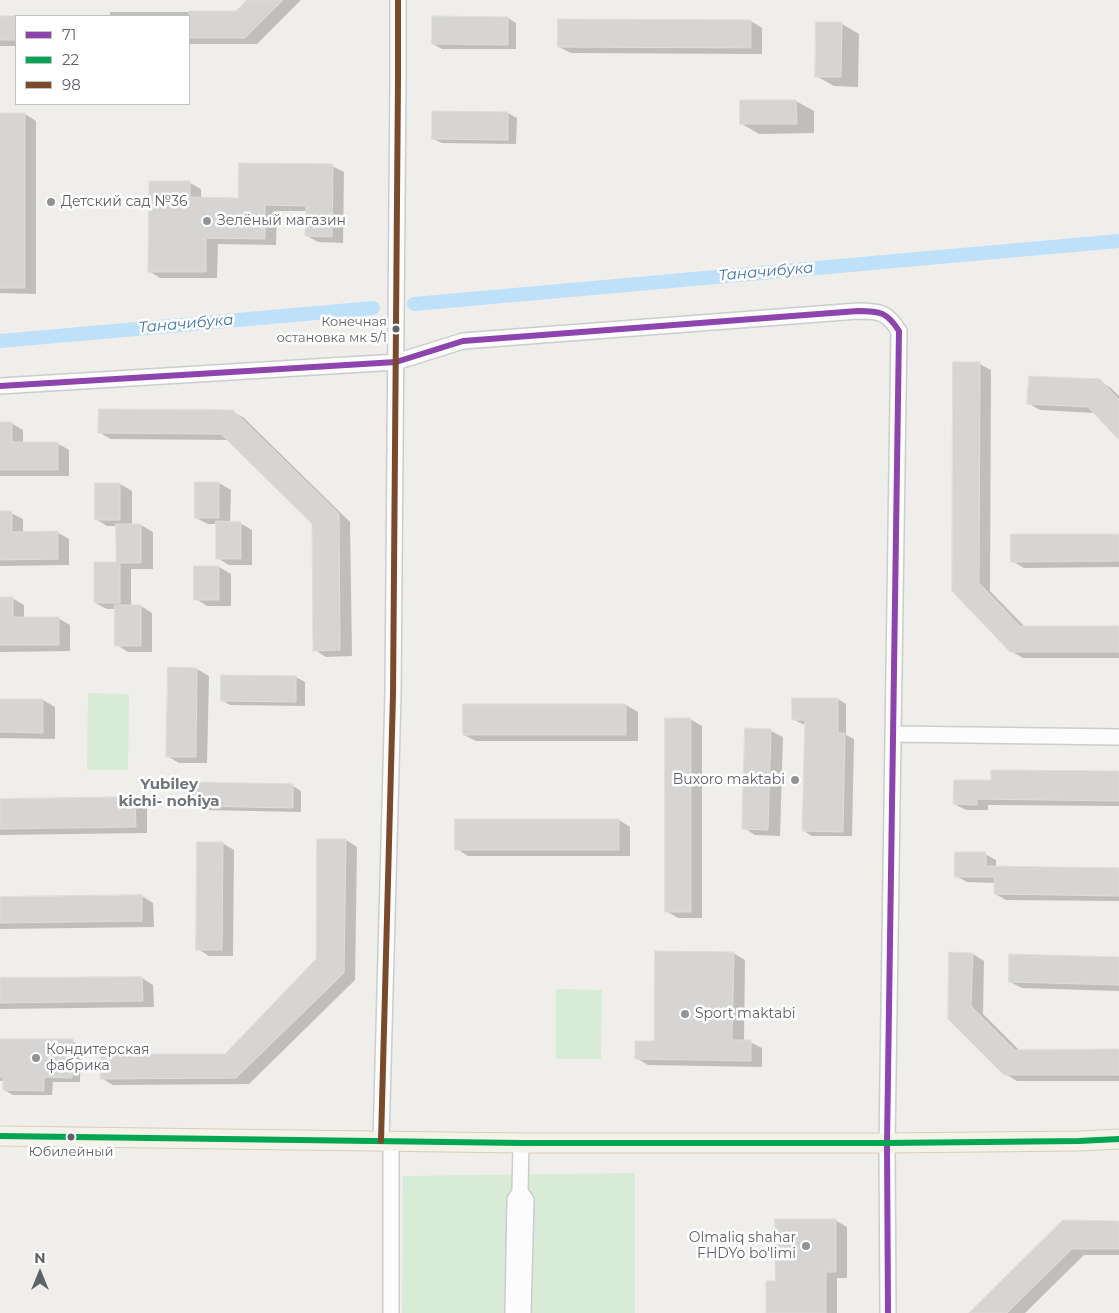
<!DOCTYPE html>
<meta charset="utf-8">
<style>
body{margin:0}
#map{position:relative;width:1119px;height:1313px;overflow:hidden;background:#efeeea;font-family:Montserrat,sans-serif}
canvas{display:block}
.legend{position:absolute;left:15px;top:15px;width:175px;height:90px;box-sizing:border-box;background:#fff;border:1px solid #bfc1c3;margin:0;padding:6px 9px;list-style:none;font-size:15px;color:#5f6368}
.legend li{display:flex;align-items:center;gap:10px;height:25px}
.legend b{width:25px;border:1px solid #bfc1c3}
.north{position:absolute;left:15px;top:1248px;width:50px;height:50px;-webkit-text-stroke:4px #fff;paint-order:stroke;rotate:0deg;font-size:14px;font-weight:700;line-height:20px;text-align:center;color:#5f6368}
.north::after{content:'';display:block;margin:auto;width:18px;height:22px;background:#5f6368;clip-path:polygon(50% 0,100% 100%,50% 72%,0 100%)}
</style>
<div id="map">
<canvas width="1119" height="1313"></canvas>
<ul class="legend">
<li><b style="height:6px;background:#8e44ad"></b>71</li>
<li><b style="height:6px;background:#00a651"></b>22</li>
<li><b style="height:6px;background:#7a4b2a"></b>98</li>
</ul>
<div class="north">N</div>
</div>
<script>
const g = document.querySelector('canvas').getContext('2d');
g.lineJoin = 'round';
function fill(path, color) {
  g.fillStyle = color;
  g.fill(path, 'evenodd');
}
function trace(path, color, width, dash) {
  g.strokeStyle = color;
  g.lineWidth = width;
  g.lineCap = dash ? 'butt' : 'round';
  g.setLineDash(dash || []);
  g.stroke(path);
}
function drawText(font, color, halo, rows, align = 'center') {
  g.font = font + ' Montserrat,sans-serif';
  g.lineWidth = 5;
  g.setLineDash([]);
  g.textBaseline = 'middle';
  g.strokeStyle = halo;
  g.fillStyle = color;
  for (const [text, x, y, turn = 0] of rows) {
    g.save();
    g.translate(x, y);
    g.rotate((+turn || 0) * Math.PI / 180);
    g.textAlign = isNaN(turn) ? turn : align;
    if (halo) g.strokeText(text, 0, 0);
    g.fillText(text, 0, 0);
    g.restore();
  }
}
fill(new Path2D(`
 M88 693 129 694 128 770H87Z
 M556 989 602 990 601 1059H556Z
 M635 1173V1313H402L403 1176Z`), '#d8ebd6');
fill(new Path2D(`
 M248 0H301L257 44H189V16H110V12H236Z
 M0 17H16V46H0Z
 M508 18 516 23V49H442L433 44Z
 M751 21 762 28V54L571 53 559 47Z
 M842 24 859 34 858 87 834 86 816 76Z
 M796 101 814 111V133L759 134 742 124Z
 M433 112 508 113 517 118 516 144 442 143 433 139Z
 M0 114H25L36 121V294L0 293Z
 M332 166 344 172 343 243 318 242 307 236V211H277L276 245 218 244 217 278H160L149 271 190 183 201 189V199H239Z
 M980 364 991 370 990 591 1025 627H1119V658H1023L1011 651 953 591Z
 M1099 381 1111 388 1119 396V438L1095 413 1040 410 1028 403Z
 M232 411 244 418 350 522 352 656 326 657 315 650 313 523 228 440 111 439 100 433Z
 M0 423H11L23 430V443H57L69 450V476H0Z
 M219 483 231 490 230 523H240L252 530V565H229L217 558V524H208L196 518Z
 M120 484 132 491V525H141L153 532V569H131V606H141L152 613V652H128L117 645V609H107L95 603 117 563V526H107L96 519Z
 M0 513H11L23 519V533L57 532 69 539V565L0 566Z
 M1119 535V567L1024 568 1012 561Z
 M196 567H219L231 574V606H207L196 599Z
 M0 598H12L24 605V618H58L70 625V651L0 652Z
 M169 669H197L209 676 207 763H179L167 756Z
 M222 677H296L305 682V706L230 705 222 700Z
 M838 699 846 704V735L854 739 852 836H812L804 831 806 724H802L793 719Z
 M0 700H43L55 707V739L0 738Z
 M464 705H626L638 712V741H476L464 735Z
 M690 719 702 726V918H678L666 911Z
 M747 730 771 731 783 737 780 836 755 835 744 828Z
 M1119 772V806L988 805V810H966L954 804 992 782Z
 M293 786 301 791V812L202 810 194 805Z
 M135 798 147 805V833L0 835V800Z
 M619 820 630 827V856H468L457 849Z
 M346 840 357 847 355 980 249 1084 113 1085 101 1078 225 1055 317 959Z
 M222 843 234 850 233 956H209L198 949Z
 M985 854 996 860V868L1119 869V901L1006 900 995 894V883L967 882 956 876Z
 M142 896 153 903 154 927 0 929V898Z
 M733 953 745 960 744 1041 750 1042 762 1048V1067L648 1065 636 1058 655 1042Z
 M973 954 984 961 983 1014 1020 1051H1119V1081H1017L1005 1074 949 1018Z
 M1119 958V991L1022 988 1010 982Z
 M142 978 153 985 154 1007 0 1009V980Z
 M0 1040 72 1041 81 1046 80 1082H53L52 1095H13L4 1090 5 1081H0Z
 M835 1220 847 1227V1278H837V1313H767L777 1282Z
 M1064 1222H1119V1255H1084L1025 1313H971Z`), '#0003');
trace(new Path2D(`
 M414 304 1119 241
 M0 341 373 308`), '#bfe0f9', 14);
const building = new Path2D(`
 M247 0H283L245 38H189V11H236Z
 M0 16H16V40H0Z
 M432 16 508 17V45L432 44Z
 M558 19 751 20V48L558 47Z
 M816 22H842L841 77H815Z
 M740 100H796L797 124H740Z
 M432 111 508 112V140L432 139Z
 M0 113H25V288H0Z
 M239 163 333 164 332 237 305 236 306 206 265 205V239L206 238V272H148L149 181H190V197L238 198Z
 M953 362H980L979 583 1020 626H1119V652H1010L952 591Z
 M1029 376 1100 379 1119 400V440L1088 407 1027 404Z
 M99 409 233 410 339 514 340 650 313 651 312 524 221 434 98 433Z
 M0 422H12V442H58V470H0Z
 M195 482H219V518H195Z
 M95 483H120V520H95Z
 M0 511H12V532L58 531V559L0 560Z
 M216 521 241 522V559H216Z
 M116 524H141V563H120V603H94V562H116Z
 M1011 534H1119V561L1011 562Z
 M194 566H219V600H194Z
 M0 597H13V617H59V645H0Z
 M115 605H141V646H115Z
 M168 667 197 668 196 757H166Z
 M221 675 296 676V702L221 701Z
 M792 698H838V733H845L843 832 802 831 805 720H792Z
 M0 699H43V733L0 732Z
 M463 704H626V735H463Z
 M665 718H691V912H665Z
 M745 728 771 729 768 830 742 829Z
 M991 770 1119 771V801L977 799V805L953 804 954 780H991Z
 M193 782 293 784V808L192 806Z
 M135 797 136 827 0 829V799Z
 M455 819H619V850H455Z
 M317 839H346L344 973 236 1078 100 1079 101 1054H225L316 959Z
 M197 842H223L222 950H196Z
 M955 852H986V866L1119 868V896L994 894V877H955Z
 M142 895V921L0 923V897Z
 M655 951 734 952 732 1040H751V1061L635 1059V1041H654Z
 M949 952 973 953 971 1006 1015 1050 1119 1049V1075H1004L948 1019Z
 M1009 954 1119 957V985L1009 982Z
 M142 977 143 1001 0 1003V978Z
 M0 1039H73L72 1078 44 1077V1091L3 1090V1077H0Z
 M775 1219H836V1272H826V1313H766V1281H775Z
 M1063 1220 1119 1221V1249H1072L1007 1313H969Z`);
fill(building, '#d6d5d3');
trace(building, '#deddd9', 1);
const minor = new Path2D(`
 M0 386 396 362 463 341 858 311C880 311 887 312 899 331L887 1143 888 1313
 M894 734 1119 737
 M381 1141 393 694 398 78V0
 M520 1192 521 1143
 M391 1313V1142
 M513 1313 515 1200 520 1192 526 1200 523 1313`);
const major = new Path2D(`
 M0 1136 521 1143H887L1079 1141 1119 1139`);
trace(minor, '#cbcccc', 18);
trace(major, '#d7ceb8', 21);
trace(minor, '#fdfcfc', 15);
trace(major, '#f4f2e9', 19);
trace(new Path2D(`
 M0 386 396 362 463 341 858 311C880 311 887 312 899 331L887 1143 888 1313`), '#8e44ad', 6);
trace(new Path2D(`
 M0 1136 521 1143H887L1079 1141 1119 1139`), '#00a651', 6);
trace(new Path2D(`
 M381 1141 393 694 398 78V0`), '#7a4b2a', 6);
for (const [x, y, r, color] of [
 [51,202,5,"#919496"],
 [207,221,5,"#919496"],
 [396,329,4.5,"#5f6368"],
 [795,780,5,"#919496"],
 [685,1014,5,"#919496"],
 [36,1058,5,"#919496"],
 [71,1137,4.5,"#5f6368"],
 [806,1246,5,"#919496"]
]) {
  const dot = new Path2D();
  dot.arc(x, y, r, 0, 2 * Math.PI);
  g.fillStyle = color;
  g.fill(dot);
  trace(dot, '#fff', 2);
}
drawText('13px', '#5f6368', '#fff', [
 ["Конечная",387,322],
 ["остановка мк 5/1",387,338],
 ["Юбилейный",71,1152,"center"]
], 'right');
drawText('14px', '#5f6368', '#fff', [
 ["Детский сад №36",61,202],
 ["Зелёный магазин",217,221],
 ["Buxoro maktabi",785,780,"right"],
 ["Sport maktabi",695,1014],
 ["Кондитерская",46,1050],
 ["фабрика",46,1066],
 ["Olmaliq shahar",796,1238,"right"],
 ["FHDYo bo'limi",796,1254,"right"]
], 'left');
drawText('italic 15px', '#4174aa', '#fff', [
 ["Таначибука",766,272,-5],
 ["Таначибука",186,324,-5]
]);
drawText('bold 15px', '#70757a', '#fff', [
 ["Yubiley",169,785],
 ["kichi- nohiya",169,802]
]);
</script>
